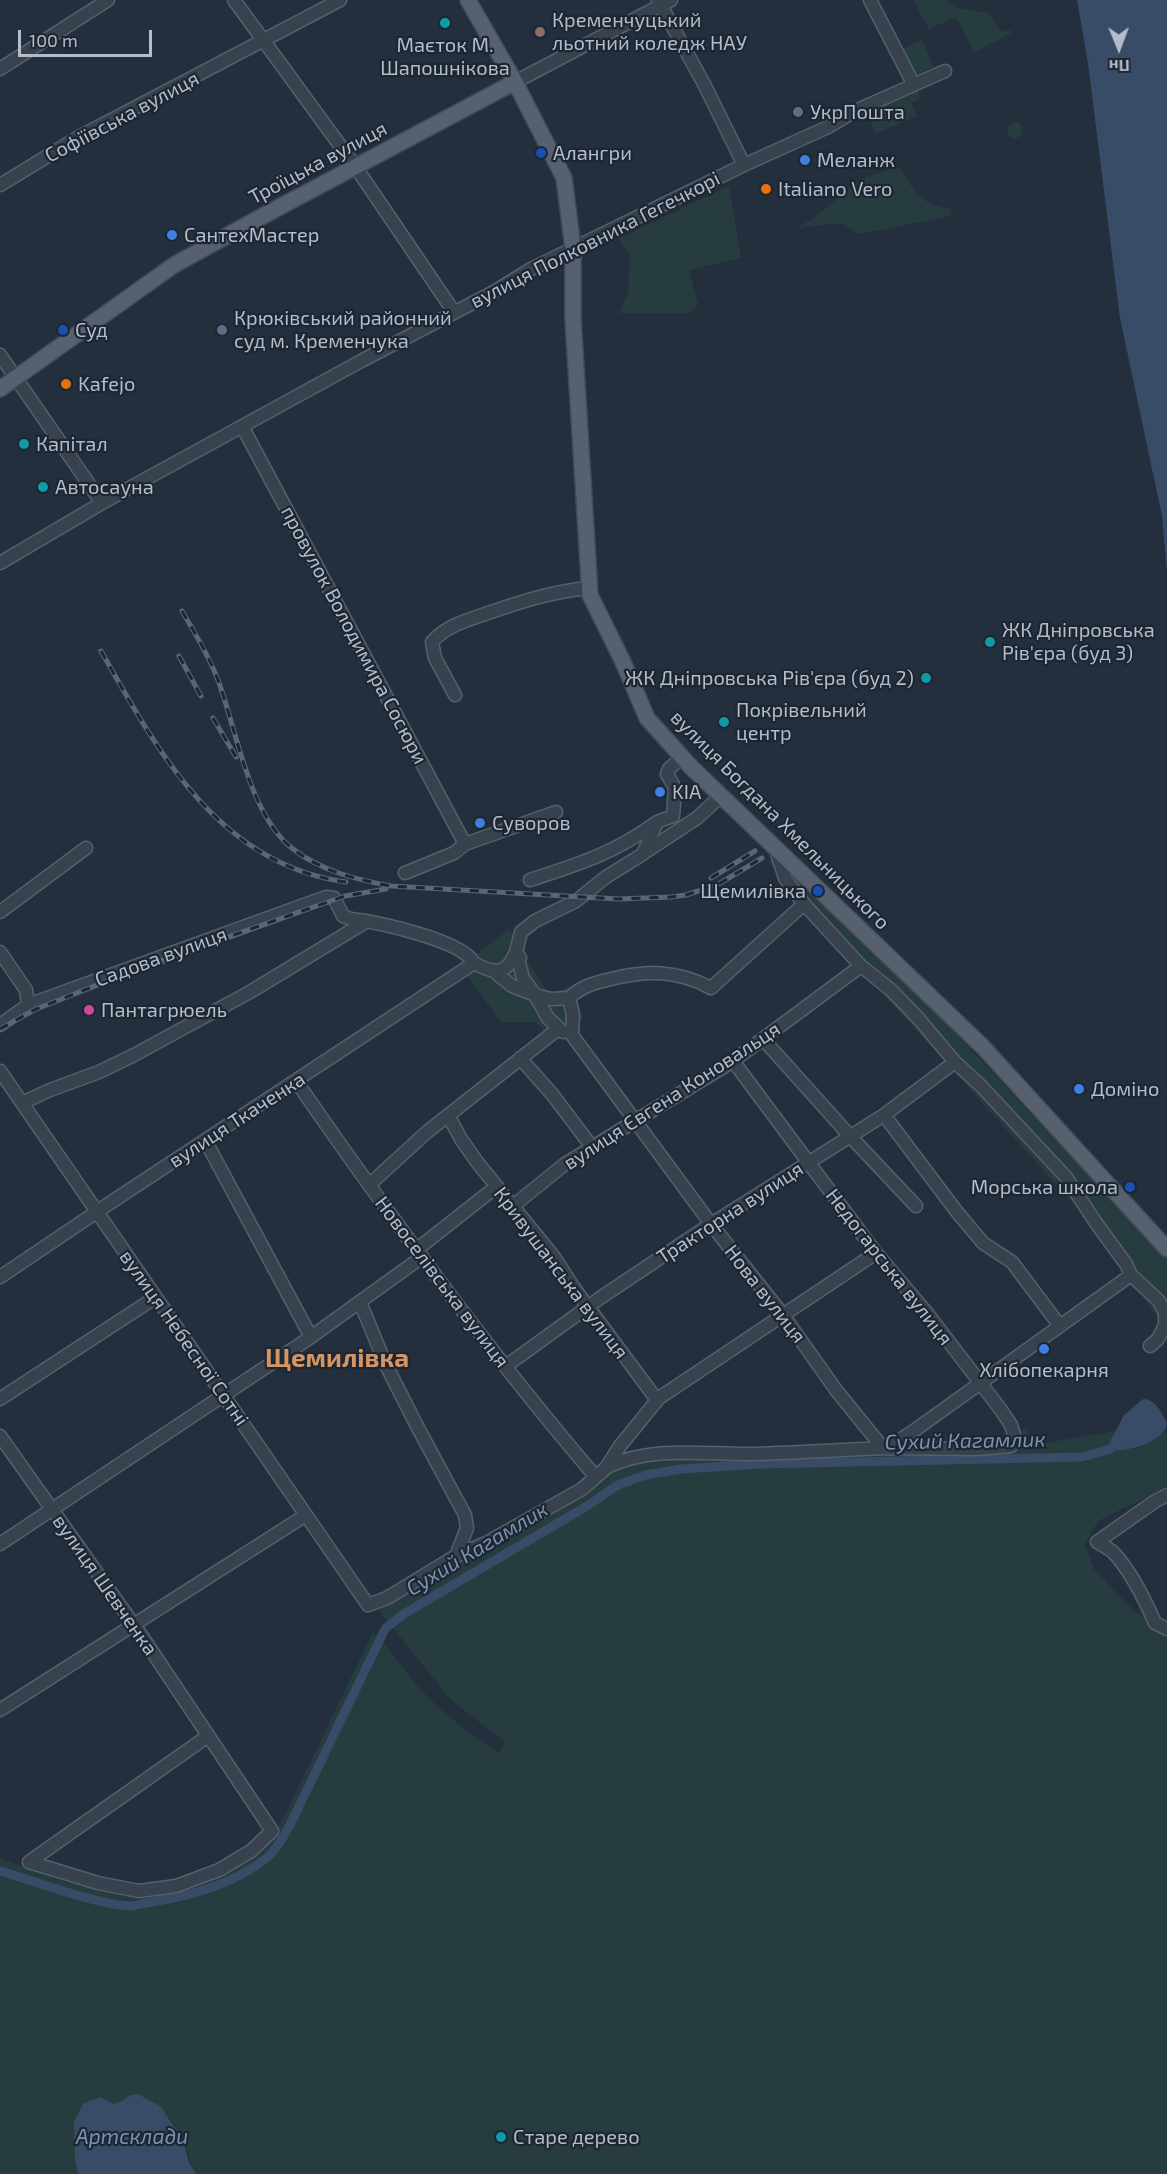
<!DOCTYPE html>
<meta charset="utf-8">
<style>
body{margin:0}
#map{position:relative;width:1167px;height:2174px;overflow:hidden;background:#242f3e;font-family:"Exo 2",sans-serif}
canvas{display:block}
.north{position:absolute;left:1089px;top:18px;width:60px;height:60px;-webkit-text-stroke:4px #1d2633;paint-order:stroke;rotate:179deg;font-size:16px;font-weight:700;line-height:24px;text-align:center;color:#b4bcc9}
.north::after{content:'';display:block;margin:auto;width:21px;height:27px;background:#b4bcc9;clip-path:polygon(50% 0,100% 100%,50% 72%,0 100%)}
.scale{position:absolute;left:18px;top:30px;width:134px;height:27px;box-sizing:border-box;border:3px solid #b4bcc9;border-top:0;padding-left:8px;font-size:18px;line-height:21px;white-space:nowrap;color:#b4bcc9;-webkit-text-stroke:4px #1d2633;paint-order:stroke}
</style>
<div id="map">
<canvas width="1167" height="2174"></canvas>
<div class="north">Пн</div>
<div class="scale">100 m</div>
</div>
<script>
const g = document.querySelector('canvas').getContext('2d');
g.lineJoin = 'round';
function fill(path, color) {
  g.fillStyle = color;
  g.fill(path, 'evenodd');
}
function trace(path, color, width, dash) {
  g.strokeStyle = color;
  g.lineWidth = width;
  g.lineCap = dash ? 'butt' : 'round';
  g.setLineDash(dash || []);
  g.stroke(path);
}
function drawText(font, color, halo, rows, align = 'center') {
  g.font = font + ' "Exo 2",sans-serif';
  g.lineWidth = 4.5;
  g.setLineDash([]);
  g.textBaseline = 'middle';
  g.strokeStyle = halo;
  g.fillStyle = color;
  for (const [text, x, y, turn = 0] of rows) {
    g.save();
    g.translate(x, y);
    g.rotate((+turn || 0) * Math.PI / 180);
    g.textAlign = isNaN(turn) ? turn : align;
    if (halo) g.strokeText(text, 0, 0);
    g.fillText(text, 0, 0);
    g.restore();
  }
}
fill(new Path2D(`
 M913 0H947L958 8 988 13 1002 32 1010 30 1012 33 974 52 956 17 929 29Z
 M922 40 934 67 915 76 902 49Z
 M917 89 921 99 911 103 917 116 875 134 866 111Z
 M1007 130a8 8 0 1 1 16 0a8 8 0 1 1-16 0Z
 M899 166C914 191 920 205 952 209L950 216 859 234 842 223 796 228 811 220 863 178Z
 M729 186 741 258 689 270 698 304 689 313H619L628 292 630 256 618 239Z
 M767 859 793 873 949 1026 1167 1260V1330L1086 1218 953 1070 804 909Z
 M510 928 515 942 550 995 573 985 583 1017 576 1024 550 1038 536 1022H501L461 967Z
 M1167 1427V1487L1098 1521 1085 1544 1093 1568 1128 1605 1167 1638V2174H196C189 2162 188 2151 182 2138 174 2119 152 2094 130 2095L122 2102 114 2104 100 2097 75 2159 78 2174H0V1858L62 1881 133 1895 183 1886 271 1838 285 1815 373 1632C392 1650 405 1673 423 1692 446 1716 472 1735 499 1753L505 1742 451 1700 377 1608 451 1563 587 1491 618 1468 636 1460 661 1458 1014 1450 1017 1432 1027 1429 1033 1445 1117 1431 1109 1447C1122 1456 1159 1441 1167 1427Z`), '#263c3f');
fill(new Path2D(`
 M1077 0H1167V571L1162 516 1120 318 1088 63Z
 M1143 1399C1157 1400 1160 1412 1167 1422 1166 1442 1125 1453 1109 1450L1110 1442 1124 1415Z
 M138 2094 160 2106 182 2137 189 2162 196 2174H78L75 2159 74 2122 83 2104 100 2097 114 2104 122 2101 130 2095Z`), '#394c67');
trace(new Path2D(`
 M0 1871C38 1882 91 1903 129 1906 137 1906 145 1903 152 1902 190 1896 233 1884 264 1860 276 1851 283 1837 291 1823L385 1629 402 1615 587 1506 616 1486 645 1475 681 1469 760 1464 1082 1457 1108 1450 1118 1443`), '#394c67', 9);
const minor = new Path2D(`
 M234 0 355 166 454 312
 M658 0 704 84 744 165
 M870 0 914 85
 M0 69 108 0
 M515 82 671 0
 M0 185 79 137 340 0
 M0 355 102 503
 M242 426 465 844
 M0 563 102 503 363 360 492 293 531 269 744 165 828 127 855 111 945 71
 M455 695 435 658 432 642C448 624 471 619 494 611 526 600 556 591 589 588
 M775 848 785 878 804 904 861 966 891 990 918 1018 955 1062 981 1086 1066 1177 1096 1223 1126 1264 1131 1275 1159 1301 1165 1313V1325L1158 1339 1150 1346
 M647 851 697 818 721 796
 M405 873 454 853 465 844 556 812
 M530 880C579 864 615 853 657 822
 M0 912 86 848
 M0 952 26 990 28 1005
 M520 958 516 952 521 932 535 921 576 901 606 877 643 854 657 822 673 816 675 788 667 774 669 769 682 757
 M474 963C494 974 506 976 516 952L523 978 535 995 551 999 569 998 573 1015 572 1035 711 1224 783 1315 836 1390 883 1448 977 1449 1011 1446 1015 1438 1011 1425 1001 1410 927 1313 876 1253 733 1061
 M495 972 512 986 535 995 548 1018 563 1032
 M569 998C582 986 594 983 611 979 648 970 677 970 711 988L804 904
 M0 1025 28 1005 326 897 334 898 343 916 351 919C377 922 462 940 474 963
 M763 1039 850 1136 916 1206
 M520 1058 552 1094 592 1147
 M0 1071 368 1605 387 1598 456 1556 486 1543 582 1489 606 1468 620 1446 659 1398 876 1253
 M296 1081C390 1217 488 1351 595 1476
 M22 1103 50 1090 99 1072 134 1055 250 992 367 921
 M448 1115 461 1139 477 1162 554 1257 574 1288 657 1400
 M884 1115 957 1212 983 1243 1012 1262 1060 1326
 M205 1140 311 1337
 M369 1185 427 1132 558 1029
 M513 1206 565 1164 733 1061 861 966
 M416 1250 496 1187
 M0 1277 110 1203 474 963
 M360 1302 386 1365 418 1428 465 1515 467 1528 456 1556
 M506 1366 600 1298 711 1224 884 1115 955 1062
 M0 1399 156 1297
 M0 1436 139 1632 272 1831 251 1851 219 1870 176 1886 139 1891 98 1883 29 1862
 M607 1467C652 1445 705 1455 753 1454 796 1453 839 1450 883 1448L900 1440 915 1430 1131 1275
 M1167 1495 1154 1502 1097 1542C1102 1545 1108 1548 1113 1552 1130 1570 1145 1600 1155 1623L1167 1629
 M0 1544 311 1337 422 1257
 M0 1710 306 1515
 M29 1862 208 1736`);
const major = new Path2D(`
 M468 0 515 82 564 178 573 248V319L590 595 623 662 647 718 691 767 983 1047 1167 1249
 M0 389 174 265 272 211 515 82`);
trace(minor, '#565f6c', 15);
trace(major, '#414a57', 18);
trace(minor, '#38414e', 12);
trace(major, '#56606e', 15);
const rail = new Path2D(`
 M182 611C195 633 209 656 218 680 237 731 249 815 293 849 321 871 358 880 391 886L618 899 671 897 686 895 717 885 762 858
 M101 651C158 752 219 865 346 882
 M179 656 201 696
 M213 718 236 757
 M711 878 755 851
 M0 1029 34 1010 145 966 345 896 386 889`);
trace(rail, '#5a6575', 5);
trace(rail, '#1d2633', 3, [9]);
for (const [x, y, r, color] of [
 [445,23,6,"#0f9aa8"],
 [540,32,6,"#8d6e63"],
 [798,112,6,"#5c6f8a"],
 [541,153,6,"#1a4fb4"],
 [805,160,6,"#3f7fe0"],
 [766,189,6,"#e8710a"],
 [172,235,6,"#3f7fe0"],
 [63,330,6,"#1a4fb4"],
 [222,330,6,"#5c6f8a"],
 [66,384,6,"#e8710a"],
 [24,444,6,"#0f9aa8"],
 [43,487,6,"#0f9aa8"],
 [990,642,6,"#0f9aa8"],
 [926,678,6,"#0f9aa8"],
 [724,722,6,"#0f9aa8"],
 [660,792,6,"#3f7fe0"],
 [480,823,6,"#3f7fe0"],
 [818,891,6,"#1a4fb4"],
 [89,1010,6,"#d1479c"],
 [1079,1089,6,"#3f7fe0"],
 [1130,1187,6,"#1a4fb4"],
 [1044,1349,6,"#3f7fe0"],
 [501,2137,6,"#0f9aa8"]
]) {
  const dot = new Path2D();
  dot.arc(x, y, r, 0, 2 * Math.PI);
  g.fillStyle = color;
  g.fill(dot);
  trace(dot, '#1d2633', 2);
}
drawText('20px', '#b4bcc9', '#1d2633', [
 ["Кременчуцький",552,20],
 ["льотний коледж НАУ",552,43],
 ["Маєток М.",445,45,"center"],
 ["Шапошнікова",445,68,"center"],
 ["УкрПошта",810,112],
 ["Алангри",553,153],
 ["Меланж",817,160],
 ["Italiano Vero",778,189],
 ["СантехМастер",184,235],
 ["Крюківський районний",234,318],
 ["суд м. Кременчука",234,341],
 ["Суд",75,330],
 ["Kafejo",78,384],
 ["Капітал",36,444],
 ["Автосауна",55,487],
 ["ЖК Дніпровська",1002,630],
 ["Рів'єра (буд 3)",1002,653],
 ["ЖК Дніпровська Рів'єра (буд 2)",914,678,"right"],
 ["Покрівельний",736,710],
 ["центр",736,733],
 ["KIA",672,792],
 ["Суворов",492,823],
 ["Щемилівка",806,891,"right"],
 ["Пантагрюель",101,1010],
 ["Доміно",1091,1089],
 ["Морська школа",1118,1187,"right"],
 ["Хлібопекарня",1044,1370,"center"],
 ["Старе дерево",513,2137]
], 'left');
drawText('20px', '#b4bcc9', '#1d2633', [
 ["Софіївська вулиця",122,117,-28],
 ["Троїцька вулиця",318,163,-28],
 ["вулиця Полковника Гегечкорі",595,240,-27],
 ["провулок Володимира Сосюри",354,635,62],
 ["вулиця Богдана Хмельницького",780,820,45],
 ["Садова вулиця",161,957,-20],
 ["вулиця Євгена Коновальця",672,1096,-33],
 ["вулиця Ткаченка",237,1120,-33],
 ["Тракторна вулиця",730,1213,-33],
 ["Недогарська вулиця",889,1267,52],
 ["Кривушанська вулиця",561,1273,53],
 ["Новоселівська вулиця",442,1282,53],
 ["Нова вулиця",765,1294,52],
 ["вулиця Небесної Сотні",184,1338,55],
 ["вулиця Шевченка",105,1585,55]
]);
drawText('italic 21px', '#7c92b1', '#1d2633', [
 ["Сухий Кагамлик",965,1441,-1],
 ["Сухий Кагамлик",477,1549,-31],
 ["Артсклади",132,2137]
]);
drawText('bold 26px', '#d59563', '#1d2633', [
 ["Щемилівка",337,1358]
]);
</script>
